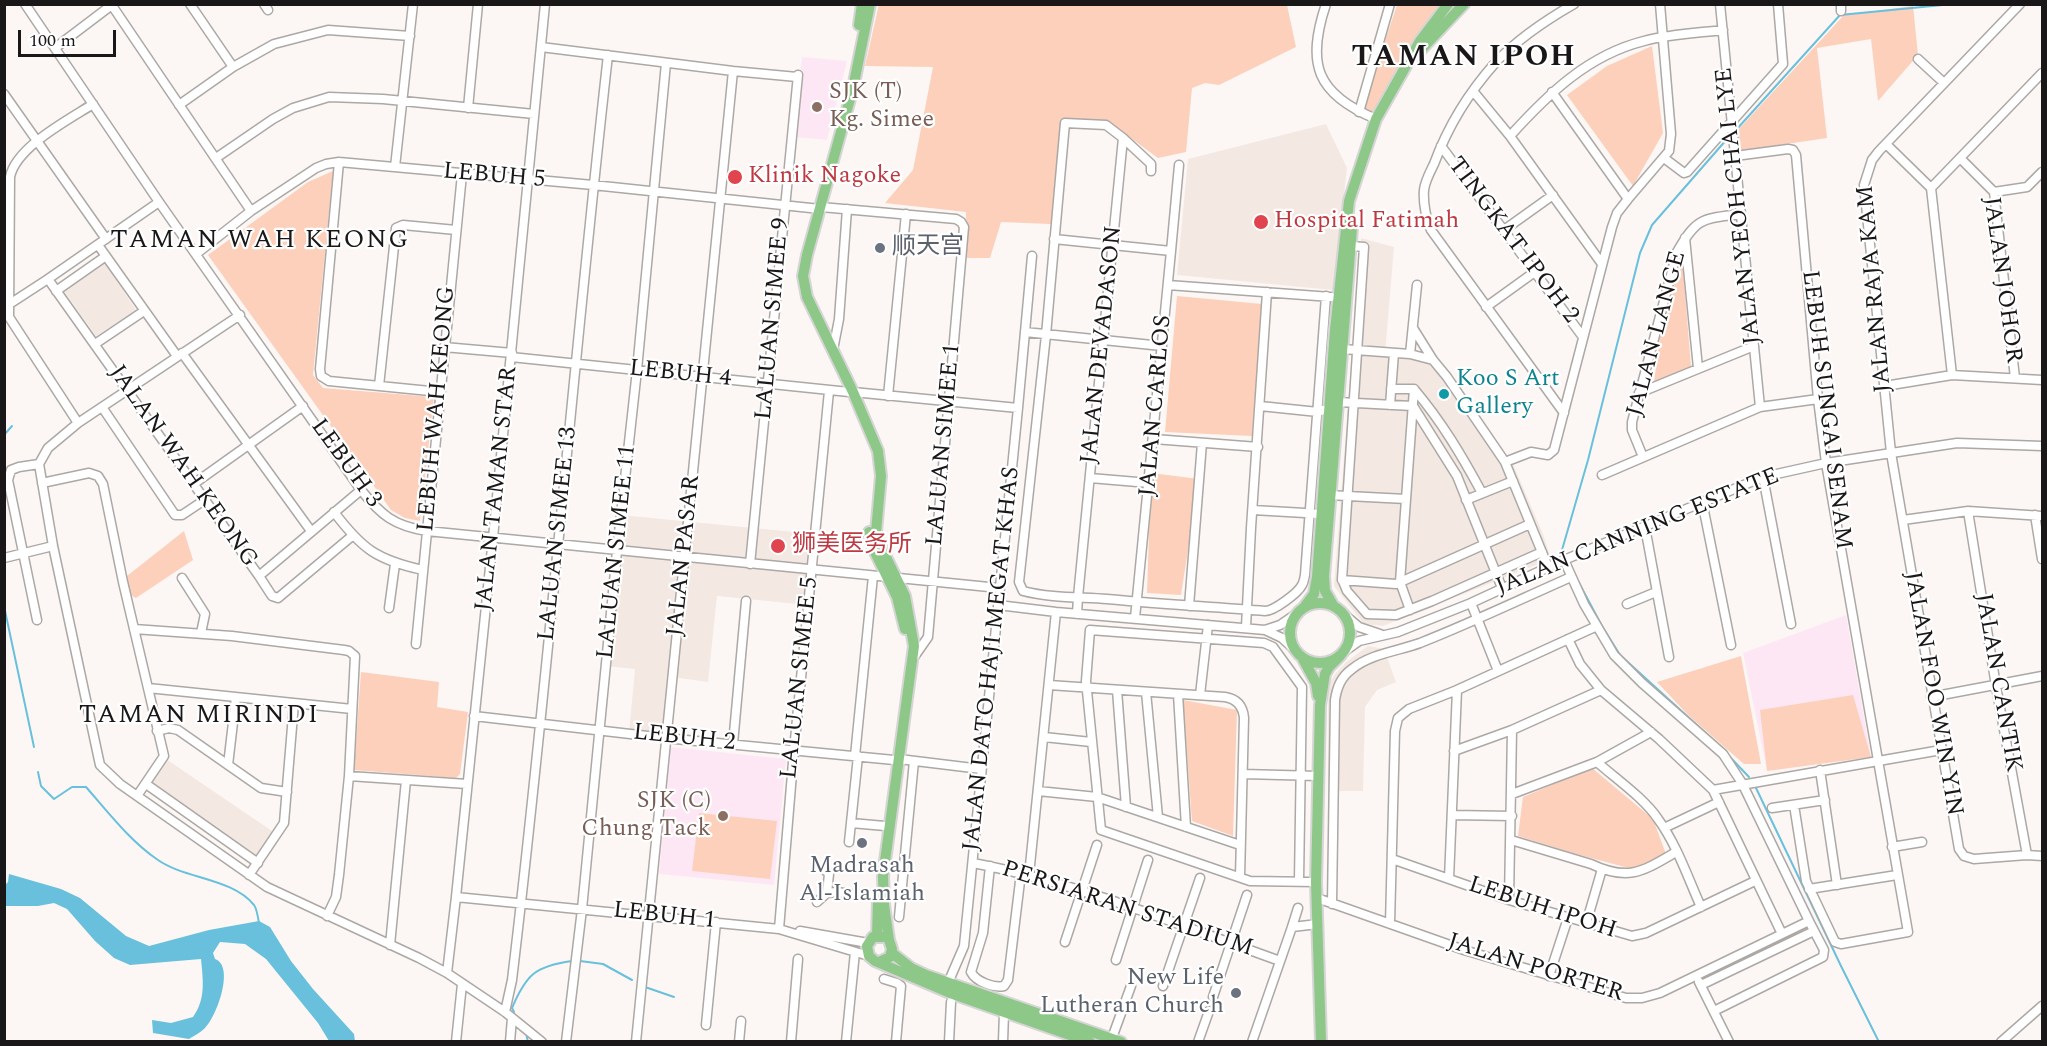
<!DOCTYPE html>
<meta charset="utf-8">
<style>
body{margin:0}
#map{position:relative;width:2047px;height:1046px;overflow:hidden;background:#fcf7f5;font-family:Spectral,serif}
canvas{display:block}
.frame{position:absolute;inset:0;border:6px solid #191717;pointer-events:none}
.scale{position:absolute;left:18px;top:30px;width:98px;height:27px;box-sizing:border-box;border:3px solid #191717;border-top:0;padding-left:8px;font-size:18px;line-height:21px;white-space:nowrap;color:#191717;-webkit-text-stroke:4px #fff;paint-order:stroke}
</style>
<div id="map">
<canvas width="2047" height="1046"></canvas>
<div class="frame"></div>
<div class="scale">100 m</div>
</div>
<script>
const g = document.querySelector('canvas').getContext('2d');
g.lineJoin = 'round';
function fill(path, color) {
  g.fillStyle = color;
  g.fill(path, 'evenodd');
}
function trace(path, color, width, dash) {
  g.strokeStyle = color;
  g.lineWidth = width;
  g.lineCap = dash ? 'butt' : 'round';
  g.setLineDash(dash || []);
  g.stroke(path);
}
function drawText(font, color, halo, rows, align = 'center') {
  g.font = font + ' Spectral,"Noto Sans SC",serif';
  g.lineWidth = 4.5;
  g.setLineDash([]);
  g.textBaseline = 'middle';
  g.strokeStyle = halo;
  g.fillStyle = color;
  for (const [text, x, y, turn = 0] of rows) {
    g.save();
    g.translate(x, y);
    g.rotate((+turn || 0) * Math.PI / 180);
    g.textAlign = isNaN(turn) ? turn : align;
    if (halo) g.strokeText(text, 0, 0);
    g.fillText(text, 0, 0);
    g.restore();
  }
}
fill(new Path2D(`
 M1326 124 1347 168 1333 290 1177 275 1188 159Z
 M1361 238 1394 247 1385 354 1422 357 1446 369 1470 406 1513 464 1543 534 1551 559 1383 626 1364 624 1334 586Z
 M103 260 136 310 96 336 63 290Z
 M621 515 815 534 807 605 717 596 708 682 672 677 665 737 629 733 635 669 605 666Z
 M1368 646 1384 649 1396 682 1377 690 1365 707 1363 791H1328V685L1335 674 1346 662Z
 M166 759 278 835 258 864 150 784Z`), '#f4e8e2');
fill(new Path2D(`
 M802 57 847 61 827 140 794 137Z
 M1846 615 1871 757 1767 771 1743 653Z
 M671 747 786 759 774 885 659 874Z`), '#fee7f4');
fill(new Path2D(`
 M879 4 1287 5 1296 47 1219 85 1205 83 1192 88 1186 152 1158 158 1109 122 1065 119 1051 224 1001 222 990 258H967L966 212 885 203 913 170 933 67 865 66Z
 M1397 5H1443L1414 41 1373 114 1362 110Z
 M1913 6 1918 55 1878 101 1871 39 1817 48 1827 138 1739 151 1737 131 1844 15Z
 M1652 46 1663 133 1633 186 1567 95 1607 66Z
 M333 171 313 375 323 388 434 397 420 521 405 518 391 510 208 255 308 182Z
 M1682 256 1691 367 1654 382 1664 307Z
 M1177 296 1262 304 1252 436 1165 432Z
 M1151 473 1199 479 1181 595 1147 593Z
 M184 531 193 560 136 598 130 595 127 576Z
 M1741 656 1761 764H1744L1689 716 1657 682Z
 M361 672 439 682 437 707 468 712 460 774 456 778 354 770Z
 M1853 695 1871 757 1767 771 1760 710Z
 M1183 700 1237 710 1233 836 1192 821Z
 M1592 768 1653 819 1666 854 1632 869 1569 852 1518 836 1523 797Z
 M699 813 777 821 770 879 692 871Z`), '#fcd0ba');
fill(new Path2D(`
 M9 874 61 889 80 898 126 936 149 946 209 930 259 921 270 927 291 961 313 989 354 1034 355 1041H329L318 1023 266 959 245 944 220 942 213 953 215 959C235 966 217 1016 205 1028 201 1032 194 1036 189 1039L153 1033 152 1020 171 1023 193 1017C206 999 203 980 201 959L130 965 114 958 95 941 67 909 54 903 38 906H5V885L8 882Z`), '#69c0dc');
trace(new Path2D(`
 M1736 130 1840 15 1953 4
 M4 435 12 426
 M1562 550 1588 460 1640 253 1652 225 1727 139
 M1578 581 1602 626 1620 655 1721 747
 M4 606 34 747
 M1727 754 1749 777
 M38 772 41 786 54 799 72 787H86C108 812 130 841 158 860 185 879 232 878 254 905 257 909 258 918 259 923
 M1756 788 1841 966 1879 1042
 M580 961 603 964 632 980
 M645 987 674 997
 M514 1012 512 1008C526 975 535 966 572 961
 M526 1033 528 1042`), '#69c0dc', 2);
const minor = new Path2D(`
 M25 4 159 202 361 490C381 515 394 526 427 531L999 588
 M111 4 251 211
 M190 4 233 67
 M264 4 268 10
 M1326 4C1306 64 1316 94 1376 119
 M1720 4 1760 407
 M1841 4V11
 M2020 4 1879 151 1872 160 1864 185 1891 453 1959 849 1964 856 1974 859 2027 855 2042 856
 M541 47 733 71 797 77
 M55 48 113 4
 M1918 59 1944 83
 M1473 91 1510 136 1602 264
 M1552 92 1628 199
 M4 94 106 239
 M179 105 233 67 274 44 328 30 410 36
 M468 108 478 4
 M1359 112 1390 4
 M1510 136C1548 94 1588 55 1644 41 1670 34 1697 33 1723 30
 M1123 138 1151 164V171
 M1886 144 1931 188 1952 375
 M1441 146 1583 337
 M1735 156 1788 149 1793 150 1796 155 1818 399 1826 463 1908 932 1841 944 1835 942 1806 881 1794 805
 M216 158 273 119 293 108 329 97 383 99 534 114
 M1664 158 1684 173 1687 172 1783 64 1778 4
 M1960 158 1994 192 2015 378
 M339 162 320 369 321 376 329 381 440 392
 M395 167 413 4
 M1931 188 2042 73
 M1994 192 2027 187 2042 172
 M821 207 956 219 961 222 964 227 928 637 914 657
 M1504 230 1553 195
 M1685 238 1698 368
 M1054 239 1171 251 1135 618
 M98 245 177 356
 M1351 246 1364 247 1342 579 1347 591 1367 614 1396 615 1432 601 1542 552
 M1171 251 1179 165
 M196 254 251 211 316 168 326 164 339 162 593 185 820 209
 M48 279 259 576 361 490
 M1168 285 1331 297
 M56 291 106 256
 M8 305 48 279 159 202
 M1486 307 1536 271
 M240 315 78 423 48 448 39 464 53 546 100 765 120 784 267 887 419 958 447 973 505 1012 542 1042
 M1413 328 1433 360
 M1025 332 1162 346
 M95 344 144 311
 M1338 346 1342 349 1410 354 1433 360 1447 377 1505 462 1548 567
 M444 347 512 353
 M833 350 839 319 847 209
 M182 353 311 531
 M1410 354 1417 285
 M511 357 849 392
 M379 386 396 228 403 225 456 230
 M1885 386 1952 375 2042 380
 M1391 389H1414C1442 422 1462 456 1482 493
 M853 392 1018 408
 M1639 393 1754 346
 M888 396 906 214
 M1333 404 1338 402 1412 406
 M1390 405 1394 353
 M1260 406 1318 412 1323 410
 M1413 406 1457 476 1502 588
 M102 407 175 515H182L206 499
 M1564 413 1431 230C1426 219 1423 202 1424 190 1425 181 1430 172 1434 164 1448 126 1469 92 1496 62 1518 39 1546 20 1574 4
 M78 423 9 317 10 177C16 147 68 120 93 104
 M1154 439 1258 447
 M1643 457 1632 430V422L1677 252C1697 217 1702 219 1741 214
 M1505 462 1531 452 1548 455 1554 450 1612 227 1617 213 1628 199 1669 151 1671 134 1660 4
 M1602 475 1760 407 1818 399
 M1763 477 1791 624
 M1090 478 1149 483
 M42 483 89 473 98 476 103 484 123 582 164 756 137 796
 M195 483 303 406
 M1326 497 1328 495 1406 499
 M1466 500 1513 481
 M1702 501 1731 645
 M1253 510 1322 514 1323 509
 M1968 511 1996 686 2027 855
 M334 512C362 549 377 560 423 570
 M2035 515 2042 559
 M1903 520 1968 511 2042 516
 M1645 527 1669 657
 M4 558 53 546
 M750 564 798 75
 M259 576 272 596 278 598 352 536
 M182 578 205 614 201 633
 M1342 580 1396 584 1530 524
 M1471 603 1498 671
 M1627 604 1656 592
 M998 605 1056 612 1265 630 1280 625 1299 612
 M1189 606 1202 443
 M389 608 395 564
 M1410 610 1400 582 1414 389
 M1077 614 1078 597 1123 138 1106 125 1065 123 1046 335 1019 582 1023 591C1050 598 1079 597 1107 599 1160 604 1213 607 1265 611 1274 611 1298 593 1302 585 1304 582 1304 579 1305 575L1326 296
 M1346 616 1359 627 1380 634
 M37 620 8 480 11 470 19 467 39 464
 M1246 627 1251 528 1267 292
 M134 629 232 636 344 650 349 651 355 656 349 776 339 875 336 897 327 916
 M1265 630 1282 638 1294 649
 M1568 639 1580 664 1601 690 1659 739 1713 790 1782 934
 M416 644 462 174
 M1345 651 1359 641 1398 632 1471 603 1564 560 1763 477 1826 463 1957 443 2042 446
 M1049 685 1225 697C1237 699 1243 706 1244 718L1240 877
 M148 688 352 709
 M1117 690 1126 807
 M1146 692 1158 817
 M1178 694 1186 827
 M1200 695 1208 625
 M1931 697 2042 676
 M474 716 665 738 894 760
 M157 731 169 728 178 730 261 788 287 792
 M1044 737 1091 742
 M733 744 746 601
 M1454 751 1512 730 1601 690
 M855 756 873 576
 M899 759 981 769
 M1597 762C1615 778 1645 799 1658 819 1677 845 1688 878 1701 907
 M228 765 236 697
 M1820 770 1837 885
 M1243 774 1318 776
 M349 776 467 784
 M146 784 258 863
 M1713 790 1941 750
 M1038 791 1097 797 1240 845
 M1512 794 1597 762 1651 732
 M1772 808 1825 800
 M1452 815 1512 816
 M851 823 885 826
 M1664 828 1719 802
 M1511 840 1591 864C1629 882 1643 871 1676 852
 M849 842 858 756
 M1892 847 1922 842
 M1392 859 1509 900 1632 936 1646 933 1755 881
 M973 863C1078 883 1179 925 1280 961
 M990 866 983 933 971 972C976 982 994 988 1004 986L1008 980 1021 873
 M823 868 829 874 827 893
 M249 875 284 823 294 703
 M1029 875 1056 612
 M1449 879 1457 690
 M1299 881 1302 687 1273 647 1264 643 1090 630 1086 681 1101 830 1250 881 1316 882
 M1809 889 1897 875
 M456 897 779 929 869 956
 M1317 898 1464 950 1626 998H1642L1660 993 1809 921 1742 783 1723 754 1642 683 1614 655 1584 604 1564 560
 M1509 900 1512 730
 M817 902 827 893 836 892 878 897
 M1332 904 1335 700C1337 687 1341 677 1352 669 1370 654 1398 651 1420 643 1471 623 1521 599 1571 577
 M899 917 914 761
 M1390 924 1395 731 1398 718 1409 709 1457 690 1597 626
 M1586 924 1602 869
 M1292 927 1298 908
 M779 929 794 750 829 391
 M800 931 868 943
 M1065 942 1097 845
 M390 945 406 780
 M1116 960 1148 860
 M447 973 456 897 493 538 545 4
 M1549 976 1568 918
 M884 979 897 983 901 986 896 1042
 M1699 982 1729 1042
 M948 983 964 946 1018 408 1032 256
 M1701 985 1814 931
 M1163 986 1200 878
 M1213 997 1247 895
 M1714 1011 1823 957 1824 950 1809 921
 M505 1012 512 980C549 673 573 363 608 55
 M706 1025 716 922
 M1112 1038 1131 986
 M456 1042 462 984
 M510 1042 512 1018
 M566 1042 582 909 617 551 637 370 666 63
 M636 1042 733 71
 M739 1042 741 1021
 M791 1042 798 959
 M846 1042 855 952
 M949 1042 951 1002
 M1003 1042 1004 1012
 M1198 1042 1209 1011
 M1252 1042 1292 927 1318 924
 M2001 1042 2042 1006`);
const major = new Path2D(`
 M870 4 853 88 807 255 803 276 807 297 853 392 878 451 881 476 876 532 881 547 905 596 914 646 883 876 884 905 889 940 892 949 890 957 879 962
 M859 25 862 4
 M1416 55 1464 4
 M869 532 873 548 897 597 905 629
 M1290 633a30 30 0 1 1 60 0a30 30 0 1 1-60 0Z
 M1333 605 1325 591 1324 576 1352 228
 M1305 606 1314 594 1317 577 1335 330 1349 201 1376 119 1420 41 1448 4
 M1303 659 1316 683 1318 696
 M877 936 878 900
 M883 937H873L867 946 869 956 875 961 950 993 1090 1042
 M892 953 911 968 926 975 1121 1042
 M1321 1042 1316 882 1320 705 1325 674 1329 667 1340 656`);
trace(minor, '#aca8a5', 11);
trace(major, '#d6d5d5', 14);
trace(minor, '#fff', 8);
trace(major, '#8ec888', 10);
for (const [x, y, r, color] of [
 [817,107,6,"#8d6e63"],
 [735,177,8,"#e0444e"],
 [1261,222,8,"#e0444e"],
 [880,248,6,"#6b7280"],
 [1444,394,6,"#0f9aa8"],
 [778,546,8,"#e0444e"],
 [723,816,6,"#8d6e63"],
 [862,843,6,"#6b7280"],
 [1236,993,6,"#6b7280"]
]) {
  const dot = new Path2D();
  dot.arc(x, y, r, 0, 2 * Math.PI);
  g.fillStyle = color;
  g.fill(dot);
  trace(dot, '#fff', 2);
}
drawText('24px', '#785e54', '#fff', [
 ["SJK (T)",829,93],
 ["Kg. Simee",829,121],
 ["SJK (C)",711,802,"right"],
 ["Chung Tack",711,830,"right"]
], 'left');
drawText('24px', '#191717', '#fff', [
 ["LEBUH 5",494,177,5],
 ["JALAN YEOH CHAI LYE",1740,206,-96],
 ["TINGKAT IPOH 2",1512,241,53],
 ["JALAN JOHOR",2001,280,82],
 ["JALAN RAJA KAM",1876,289,-95],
 ["LALUAN SIMEE 9",774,319,-85],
 ["JALAN LANGE",1658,334,-75],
 ["JALAN DEVADASON",1103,345,-84],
 ["LEBUH 4",680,375,6],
 ["JALAN CARLOS",1157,406,-85],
 ["LEBUH WAH KEONG",438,409,-85],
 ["LEBUH SUNGAI SENAM",1825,410,83],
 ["LALUAN SIMEE 1",945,445,-85],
 ["LEBUH 3",345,464,54],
 ["JALAN WAH KEONG",182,467,55],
 ["JALAN TAMAN STAR",498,489,-84],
 ["JALAN CANNING ESTATE",1638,533,-22],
 ["LALUAN SIMEE 13",559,534,-84],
 ["LALUAN SIMEE 11",618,552,-84],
 ["JALAN PASAR",685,556,-84],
 ["JALAN DATO HAJI MEGAT KHAS",993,659,-84],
 ["LALUAN SIMEE 5",801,678,-84],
 ["JALAN CANTIK",1997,683,80],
 ["JALAN FOO WIN YIN",1932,694,80],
 ["LEBUH 2",684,739,6],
 ["LEBUH IPOH",1542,909,18],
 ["PERSIARAN STADIUM",1127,910,18],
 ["LEBUH 1",664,917,6],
 ["JALAN PORTER",1535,969,17]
]);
drawText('24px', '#be3a42', '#fff', [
 ["Klinik Nagoke",748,177],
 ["Hospital Fatimah",1274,222],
 ["狮美医务所",792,546]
], 'left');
drawText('24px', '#5b616d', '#fff', [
 ["顺天宫",892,248],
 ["Madrasah",862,867,"center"],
 ["Al-Islamiah",862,895,"center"],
 ["New Life",1224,979,"right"],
 ["Lutheran Church",1224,1007,"right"]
], 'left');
drawText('24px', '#0d838f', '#fff', [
 ["Koo S Art",1456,380],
 ["Gallery",1456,408]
], 'left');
g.letterSpacing = '1.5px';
drawText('26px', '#191717', '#fff', [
 ["TAMAN WAH KEONG",260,242],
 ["TAMAN MIRINDI",199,717]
]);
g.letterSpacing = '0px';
g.letterSpacing = '1.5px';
drawText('bold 30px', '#191717', '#fff', [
 ["TAMAN IPOH",1464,59]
]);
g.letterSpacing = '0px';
</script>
